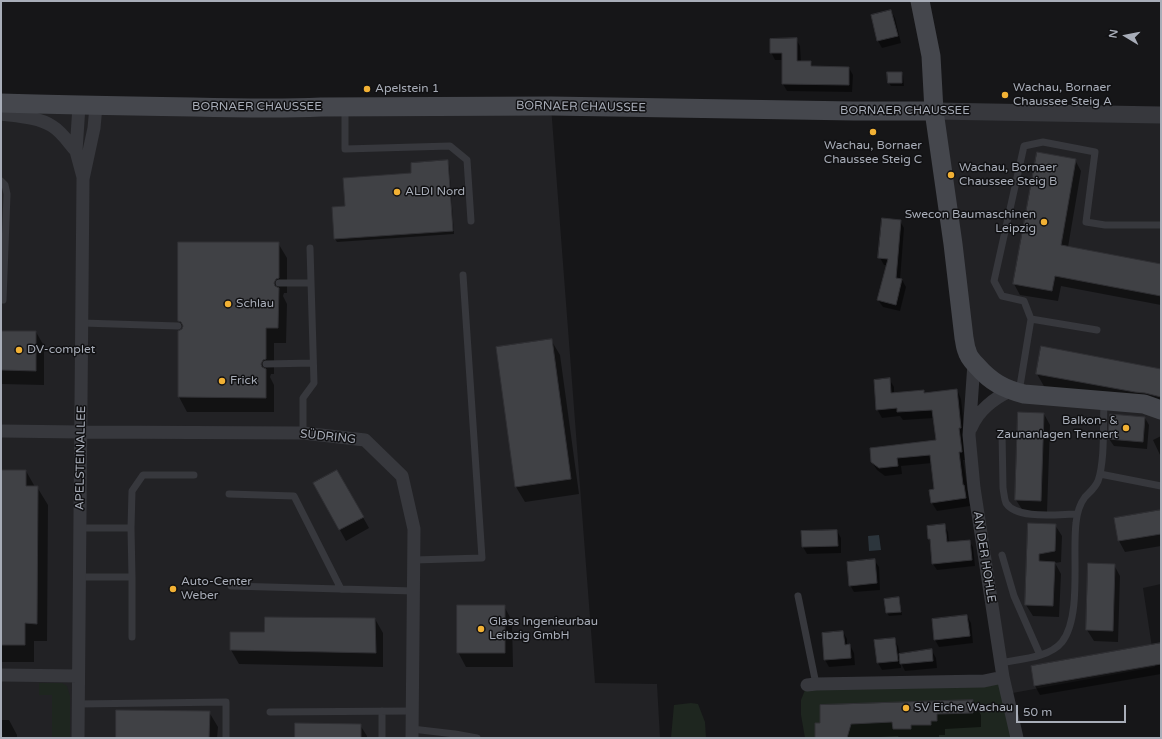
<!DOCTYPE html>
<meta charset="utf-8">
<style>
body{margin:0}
#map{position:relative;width:1162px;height:739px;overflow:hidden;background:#161618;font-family:"Varela Round",sans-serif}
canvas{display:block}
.frame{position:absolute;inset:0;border:2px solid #a8adb8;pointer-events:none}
.north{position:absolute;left:1106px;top:16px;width:40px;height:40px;-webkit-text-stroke:3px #111113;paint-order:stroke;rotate:280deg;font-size:11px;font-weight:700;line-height:16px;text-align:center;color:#a8adb8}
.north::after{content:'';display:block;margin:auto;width:14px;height:18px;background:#a8adb8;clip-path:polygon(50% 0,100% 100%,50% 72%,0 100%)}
.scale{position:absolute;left:1016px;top:705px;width:110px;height:18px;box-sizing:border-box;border:2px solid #a8adb8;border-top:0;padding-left:5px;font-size:12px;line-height:14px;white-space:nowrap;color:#a8adb8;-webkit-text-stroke:3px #111113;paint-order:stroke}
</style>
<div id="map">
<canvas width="1162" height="739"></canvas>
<div class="frame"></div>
<div class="north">N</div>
<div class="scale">50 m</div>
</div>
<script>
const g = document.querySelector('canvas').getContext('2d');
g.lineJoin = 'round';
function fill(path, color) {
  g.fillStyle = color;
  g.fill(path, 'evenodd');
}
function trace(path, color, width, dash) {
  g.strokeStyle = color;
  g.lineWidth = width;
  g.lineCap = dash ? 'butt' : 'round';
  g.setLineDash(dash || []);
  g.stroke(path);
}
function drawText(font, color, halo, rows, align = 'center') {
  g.font = font + ' "Varela Round",sans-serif';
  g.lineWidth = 3;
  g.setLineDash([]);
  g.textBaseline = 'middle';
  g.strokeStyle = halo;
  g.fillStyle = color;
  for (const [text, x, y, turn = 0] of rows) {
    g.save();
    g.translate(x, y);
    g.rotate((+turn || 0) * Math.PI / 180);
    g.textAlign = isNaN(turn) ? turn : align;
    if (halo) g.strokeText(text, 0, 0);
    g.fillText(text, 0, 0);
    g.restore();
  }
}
fill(new Path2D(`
 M1 103 551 106 595 683 657 684 660 738H1Z
 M934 111 1161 115V584L1143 588 1155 667 1007 694 969 435 1006 393 974 363Z`), '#222225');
fill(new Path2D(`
 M1003 677 1017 738H805L801 715V700L807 685Z
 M39 683H62L67 686 70 696V738H52V695H39Z
 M691 703 698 704 705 722 706 738H671L674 705Z`), '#1e261f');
fill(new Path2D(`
 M879 535 881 550 869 551 868 536Z`), '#2c353c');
fill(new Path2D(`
 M891 11 895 18 901 43 882 48 878 41Z
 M796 39 800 46 801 62H811L813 67 849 68 853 75 852 92 787 91 783 84V60H775L771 52Z
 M901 73 903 76 904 86H891L889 83Z
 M1037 153 1075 160 1081 171 1068 247 1161 265V305L1061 286 1058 301 1020 295 1014 284Z
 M447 161 449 164 454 234 337 242 335 239 333 208 346 207 412 174Z
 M900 221 904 228 900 280H902L906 287 900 311 883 307 878 300 887 265H884L880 258Z
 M278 243 287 258V293H284L283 296 287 304 286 343H274V374H271L270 377 274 385V412H187L179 397 183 328 179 321Z
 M1 332H36L44 346V385L1 384Z
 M551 340 560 355 579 494 525 502 516 487 497 348Z
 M1161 370V409L1045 388 1037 374Z
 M889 379 894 387V394H924L957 390 961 399 965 436 966 460H963L970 506 937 511 932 503 930 491 935 490 932 463 901 466 902 474 885 476 877 470 872 462 937 441 934 418 903 420 900 416 882 418 877 409Z
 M1019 413 1044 414 1050 425 1047 512 1023 511 1016 500Z
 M1145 418 1149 425 1147 449 1114 446 1109 439Z
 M1161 436V457L1153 440Z
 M1 471H26L35 487H37L48 505 47 641H34V662H1Z
 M337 471 369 528 346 541 314 483Z
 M1161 511V546L1125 552 1119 541Z
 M1029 524 1055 525 1062 536 1061 562 1055 563 1061 574 1059 617 1033 616 1026 605Z
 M944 525 948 532 949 543 969 541 973 547 975 566 937 570 933 564 928 527Z
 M837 531 841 538V553L807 554 803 547 802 532Z
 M874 560 879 567 880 590 854 592 850 585Z
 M1114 565 1120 576 1118 642 1094 641 1087 630Z
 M898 598 900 601 902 615 889 616 887 613Z
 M504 606 512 621 513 667H466L458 652Z
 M967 616 971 623 973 643 939 647 935 640Z
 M375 619 383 633V667L239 664 231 650 265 633Z
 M843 632 847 639V646L850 645 854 653 855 665 829 667 825 660Z
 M894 639 898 646 900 655 932 651 936 658 937 668 905 671 901 663V668L882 670 878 663 875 641Z
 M1161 644V674L1040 695 1035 686Z
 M973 701 981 715V727L945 729V735H939V738H899L898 736 862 738H816V724Z
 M209 712 218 727 217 738H117Z
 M1 720H9L17 735V738H1Z
 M360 725 367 736V738H296Z`), '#0007');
const building = new Path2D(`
 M891 10 898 36 877 41 871 15Z
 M797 38V61H811V66L849 67V85L782 84V53H770V39Z
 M887 72H902V83H888Z
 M1037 152 1076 159 1061 245 1161 264V296L1055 276 1052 291 1013 284Z
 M448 160 453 231 334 239 332 207 345 206 343 178 411 173V163Z
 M882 218 901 220 896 278 902 279 896 305 877 300 888 259 878 258Z
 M178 242H279V278L276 279 274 283 275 286 279 288 278 328H266V359L263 360 261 364 262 367 266 369V398L178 397V331L182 329 183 326 181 322 178 321Z
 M1 331H36V371L1 370Z
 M552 339 571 479 515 487 496 347Z
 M1041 346 1161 369V397L1145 393 1135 392 1036 374Z
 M890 378 891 393 924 390V393L957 389 961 428H959L962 452H959L963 485H964L966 498 931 503 929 490 934 489 930 455 897 458 898 466 879 468 871 462 870 448 936 440 932 410 897 412V408L876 410 874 380Z
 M1018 412 1044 413 1041 501 1015 500Z
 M1110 414 1145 417 1143 442 1108 439Z
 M1 470H26V486H38L37 624 25 623V645H1Z
 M337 470 364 517 339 530 313 483Z
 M1161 510V534L1118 541 1114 518Z
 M1028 523 1056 524 1055 551 1039 554V561L1055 562 1053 606 1025 605Z
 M945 524 947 542 970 540 972 560 932 564 930 539H928L927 526Z
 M837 530 838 546 802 547 801 531Z
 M875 559 877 583 849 586 847 562Z
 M1088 563 1115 564 1113 631 1086 630Z
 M899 597 901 612 886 613 884 599Z
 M457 605H505V653H457Z
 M967 615 970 636 934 640 932 619Z
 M265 617 375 618 376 653 230 650V632H264Z
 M843 631 845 645 850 644 851 658 824 660 822 633Z
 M895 638 898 661 877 663 874 640Z
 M1161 643V664L1034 686 1031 666Z
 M932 649 933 661 900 664 899 654Z
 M973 700V713L937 714V721H931V725H911V729H893L892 722 851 724 847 738H815V723H820V705Z
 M116 710 210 711 209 738H116Z
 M295 723 361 724V738H295Z`);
fill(building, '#404145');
trace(building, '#303034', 1);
trace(new Path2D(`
 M345 107V149L450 146 467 160 471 221
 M1 181 5 185 7 194 3 300H1
 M279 283H311
 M1031 319 1097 330
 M82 323 178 326
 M266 364 313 363
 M1019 392 1031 319 1024 301 1002 296 994 281 1024 146 1043 142 1095 152 1086 222 1105 225H1161
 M1002 432 1003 488C1004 493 1004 498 1006 503 1017 520 1059 514 1077 514
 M303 433V398L314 383 310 248
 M1100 474 1161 486
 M229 494 294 496 341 589
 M80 528H131L132 577
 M131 528 132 491 143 475H194
 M1002 555 1014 596 1040 655
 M414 560 482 558 463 275
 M79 577H132V637
 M231 586 414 591
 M798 596 816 684
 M1000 663C1020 659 1049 658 1062 642 1082 616 1072 555 1076 523 1077 513 1079 505 1085 497 1090 492 1095 488 1098 481 1105 461 1103 425 1104 402
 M78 704 226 702V738
 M270 712 412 711
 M412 729 455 734V738
 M455 734 477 738
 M382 738V711`), '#37383d', 7);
trace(new Path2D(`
 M79 106 76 151 83 177
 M1 114C16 116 39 117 52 126 62 132 68 142 76 151
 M974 363 969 435 974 488 1003 677 1017 738
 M971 428C978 411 994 398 1010 391
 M1 431 81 432 303 433 365 440 402 476 414 529 412 738
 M1 675 78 676
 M807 685 816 684 984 681 1003 677
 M78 738 83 179 94 128 96 106`), '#37383d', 13);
trace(new Path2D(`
 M934 111 1161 115`), '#37383d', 17);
trace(new Path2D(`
 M920 1 931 56 934 111 953 244 964 338C965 342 965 347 967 351 968 356 973 362 977 366 991 382 1004 389 1024 394L1144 404 1161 410
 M1 103C65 105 129 106 193 107 235 108 278 109 321 107L551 106 854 111H934`), '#45474d', 19);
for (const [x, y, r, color] of [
 [367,89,4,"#f2b134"],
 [1005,95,4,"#f2b134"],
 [873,132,4,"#f2b134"],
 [951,175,4,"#f2b134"],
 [397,192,4,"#f2b134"],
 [1044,222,4,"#f2b134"],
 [228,304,4,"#f2b134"],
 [19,350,4,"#f2b134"],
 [222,381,4,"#f2b134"],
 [1126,428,4,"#f2b134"],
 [173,589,4,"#f2b134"],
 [481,629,4,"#f2b134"],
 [906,708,4,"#f2b134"]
]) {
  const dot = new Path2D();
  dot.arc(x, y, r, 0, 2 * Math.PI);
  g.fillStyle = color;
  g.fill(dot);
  trace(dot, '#111113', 1.5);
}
drawText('12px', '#a8adb8', '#111113', [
 ["Wachau, Bornaer",1013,88],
 ["Chaussee Steig A",1013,102],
 ["Apelstein 1",375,89],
 ["Wachau, Bornaer",873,146,"center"],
 ["Chaussee Steig C",873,160,"center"],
 ["Wachau, Bornaer",959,168],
 ["Chaussee Steig B",959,182],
 ["ALDI Nord",405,192],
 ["Swecon Baumaschinen",1036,215,"right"],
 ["Leipzig",1036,229,"right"],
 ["Schlau",236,304],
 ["DV-complet",27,350],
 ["Frick",230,381],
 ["Balkon- &",1118,421,"right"],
 ["Zaunanlagen Tennert",1118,435,"right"],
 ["Auto-Center",181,582],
 ["Weber",181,596],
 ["Glass Ingenieurbau",489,622],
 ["Leibzig GmbH",489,636],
 ["SV Eiche Wachau",914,708]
], 'left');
drawText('12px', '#a8adb8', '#111113', [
 ["BORNAER CHAUSSEE",257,107],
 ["BORNAER CHAUSSEE",581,107,1],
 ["BORNAER CHAUSSEE",905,111],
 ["SÜDRING",328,437,6],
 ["APELSTEINALLEE",81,458,-89],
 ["AN DER HOHLE",984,557,81]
]);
</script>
